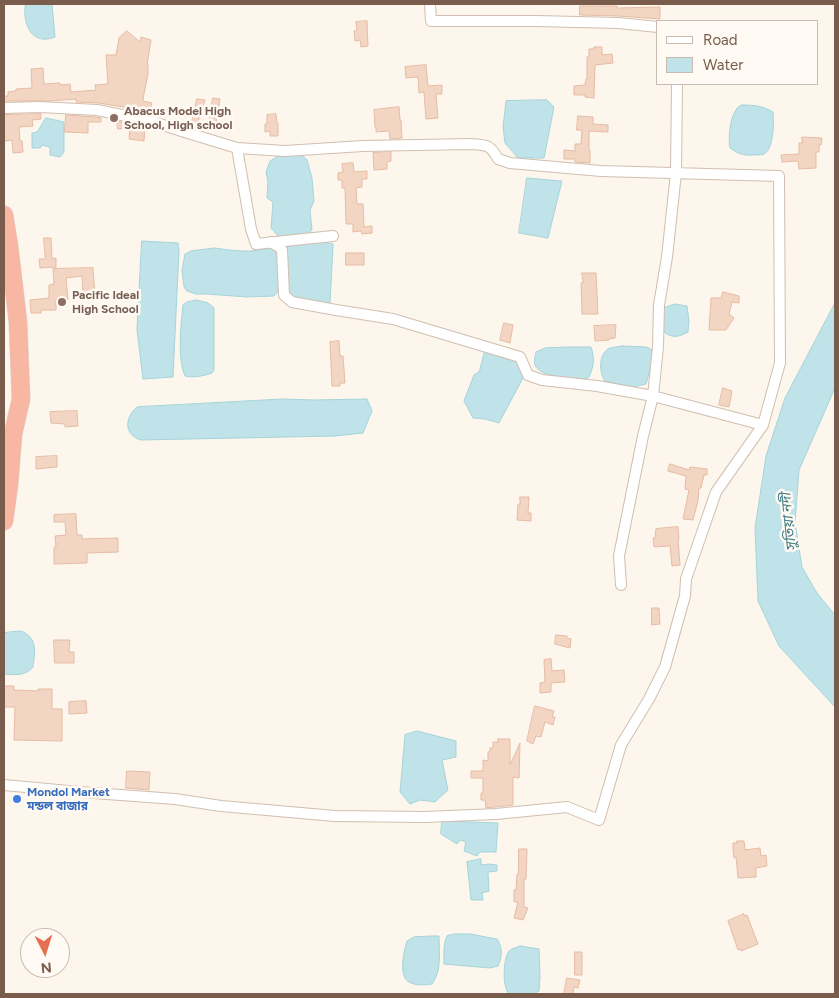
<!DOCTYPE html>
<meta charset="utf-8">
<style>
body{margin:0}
#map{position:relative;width:839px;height:998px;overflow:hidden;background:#fdf6ec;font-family:Figtree,sans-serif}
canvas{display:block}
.frame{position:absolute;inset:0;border:5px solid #7a5c4d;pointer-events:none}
.legend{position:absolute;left:656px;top:20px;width:162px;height:65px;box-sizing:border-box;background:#fffaf3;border:1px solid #cabbb1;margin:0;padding:6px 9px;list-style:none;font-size:15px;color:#7a5c4d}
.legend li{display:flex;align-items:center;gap:10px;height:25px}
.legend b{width:25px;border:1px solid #cabbb1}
.north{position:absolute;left:20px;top:928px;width:50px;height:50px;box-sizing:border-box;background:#fffaf3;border:1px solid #cabbb1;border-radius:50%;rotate:175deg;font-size:14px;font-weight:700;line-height:20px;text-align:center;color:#7a5c4d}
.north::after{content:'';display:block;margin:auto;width:18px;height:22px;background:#e76f51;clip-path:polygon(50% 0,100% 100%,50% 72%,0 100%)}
</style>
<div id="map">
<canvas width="839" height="998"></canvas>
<div class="frame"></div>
<ul class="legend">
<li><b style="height:6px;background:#fff"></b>Road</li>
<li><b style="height:14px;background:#bfe3e8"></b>Water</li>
</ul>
<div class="north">N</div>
</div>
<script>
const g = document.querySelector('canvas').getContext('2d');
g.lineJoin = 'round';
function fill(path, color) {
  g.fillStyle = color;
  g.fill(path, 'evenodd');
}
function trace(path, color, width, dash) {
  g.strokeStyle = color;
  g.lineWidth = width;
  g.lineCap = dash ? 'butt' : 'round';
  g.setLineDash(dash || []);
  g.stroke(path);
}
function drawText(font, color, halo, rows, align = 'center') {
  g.font = font + ' Figtree,"Noto Sans Bengali",sans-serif';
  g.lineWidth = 5;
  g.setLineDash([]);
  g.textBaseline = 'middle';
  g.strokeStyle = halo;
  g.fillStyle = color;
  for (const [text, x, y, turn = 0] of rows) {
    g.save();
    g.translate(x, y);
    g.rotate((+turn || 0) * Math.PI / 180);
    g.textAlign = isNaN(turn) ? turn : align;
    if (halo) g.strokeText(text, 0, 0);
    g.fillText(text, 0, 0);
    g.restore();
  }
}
const water = new Path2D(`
 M26 4H52L55 37C37 44 27 33 25 16 25 11 24 8 26 4Z
 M547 100 554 107 544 158H518L505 143 503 127 506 101Z
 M742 105C754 105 763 106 773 112 774 121 774 149 764 154 761 155 755 155 752 155 743 156 737 153 730 148 728 138 730 118 736 110 737 107 740 106 742 105Z
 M46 118 64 122V152L60 157 50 155V147L42 145 40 148H32V133L37 132Z
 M299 152 307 160 312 178 314 201 310 210 312 230 307 234 279 237 271 228 273 202 267 198 268 182 266 172 270 161 280 155Z
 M527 178 562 181 548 238 519 233Z
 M142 241 178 243 179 250 173 377 143 379 137 330Z
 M324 242 333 244V246L330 303 312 304 290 298 285 260 287 247 295 244Z
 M215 248C234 251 252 253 270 248L276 252C280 267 282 278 277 293L274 296 247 297 207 294H196L187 291 184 287 182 270 185 254 191 251Z
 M197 300 208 303 214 308V370L212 373C203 376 194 378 185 376 177 359 181 324 183 305L187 302Z
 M835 303V388L799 470 795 523 802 567 817 593 835 615V707L779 646 758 601 755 528 766 456 785 398Z
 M675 304 687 306 689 321 688 332C677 338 672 338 662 331L660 320 664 308Z
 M622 346 647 347 652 350 654 356 646 384 633 387 605 381C599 373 598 353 610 348 613 347 618 347 622 346Z
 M568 347H591C595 359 594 366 589 377 587 378 583 380 581 380 571 381 542 376 536 367 533 363 535 356 536 352L545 348Z
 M485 351 518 359 524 376 499 423 485 419 473 418 464 401 474 375 479 372Z
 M283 399 314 400 367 399 372 411 363 433 335 436 141 440C124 435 124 418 137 407Z
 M21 631C38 637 35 653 33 667 26 676 15 675 4 674V633Z
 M417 731 456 741V757L442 760 448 790 435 802 420 800 410 804 400 792 405 735Z
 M442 821 498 823 496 852H480L477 856 464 851 466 842 460 840 457 844 441 834Z
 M481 859V865L489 864 497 865V871L488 872 489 891 482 893 483 900H471L467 862Z
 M454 934H470L497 939C503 948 502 957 498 966L490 968 444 964C444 954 443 945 447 936Z
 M431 936H439C439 952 442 971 432 984 425 985 416 986 409 982 398 976 404 951 407 941L414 937Z
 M520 946 539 949 540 977 539 991 533 994H509C502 987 503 959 509 951 512 948 516 948 520 946Z`);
fill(water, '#bfe3e8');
trace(water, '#a5d3da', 1);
const building = new Path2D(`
 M580 6H617V8L660 7V19L618 16 580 15Z
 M367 21 368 46 361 47 360 40 355 41 354 31 357 30 356 22Z
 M127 31 140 42 141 37 151 40 147 65H148V74L143 99V101L152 103 150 111 98 103 76 102V99L50 101H4V96H8V92L16 91V89L32 88 31 69 43 68 44 84 60 83V85L70 84 71 92 96 90 95 85 108 84 106 55H116L119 38Z
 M594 47H602V55L612 54 613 63 595 65 594 98 585 97V95H574V86L585 85 586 79H587V57L589 56V49H594Z
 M426 65 428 86 442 85V94H436L438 118 426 119 424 92 419 93 418 77 406 78 405 67Z
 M213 98 220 99 215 129 208 127Z
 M197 99 205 100 196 128 191 127Z
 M399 107 400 120H401L402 138 390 139 389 131 376 132V127H375L374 110Z
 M41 114V119L32 120 33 126 19 127 20 141H22L23 152 13 153 12 140 5 141 4 138V115Z
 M276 114 277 123H278V136H270V131L265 132V124L267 123V115Z
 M66 115 96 117 101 118V122H88V133L65 132Z
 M578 116 593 117V124L608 125V132L589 131V150H590V163L575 162V159H564V150L575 151V144H581L582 130H577Z
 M117 121 145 127 144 141 129 139 130 128 118 129Z
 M802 137 822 138 821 145H819V152H816V168L799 169 798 161 782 162 781 155 799 154V143H802Z
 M391 152V161L387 162V169L374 170 373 153Z
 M353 163 354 172 367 171V179H362V187L356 188 357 204H363L364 227 372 226V233L362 234 361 231 353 232V224H346L345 188H342V180H338V173L343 172 342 164Z
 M44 238H51L52 259 56 258V267L40 268 39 259H45Z
 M346 253H364V265H346Z
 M93 268 95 297 83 298 82 276 66 278 68 300H56V310H41V313H31L30 300 49 298V285L54 284 53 269Z
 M582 273H596L598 314H582L581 283H583Z
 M723 292 739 296V303L732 302 729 314 734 318 726 330H709L711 298H721Z
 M504 323 513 325 510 343 500 340Z
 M616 325 615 338 609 339V340L595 341 594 326Z
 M339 341 340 356H343L345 383H340V386H332L330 342Z
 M723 388 732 391 729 407 719 405Z
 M77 411 78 426 65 427V424L51 423 50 412Z
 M57 456V467L36 469V457Z
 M670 464 689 470 690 467 707 469V475H704L701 488H699L698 501 693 520 683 519 689 490 685 489 686 476 668 471Z
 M520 497H529L528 513H531V521L517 520 518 504H520Z
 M76 514 77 535H82V539L118 538V552L87 553V563L54 564V547H56L55 536 66 535 65 522H54V515Z
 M678 527 679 539H678L680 565 672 566 670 546 654 547 653 538H655L656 529Z
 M652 608H659L660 624 652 625Z
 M556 635 567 636V638L571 639 570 648 555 644Z
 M54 640H70L69 652H74V663H55Z
 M551 659 552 671 564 670 565 682 551 683V692L540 693V683L545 682 544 660Z
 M4 686H14V690L38 691V689H52V709H62V741L14 740 15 707H4Z
 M86 701 87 713 69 714V702Z
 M535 706 554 711 552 717H555L553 725 545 722 541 737 536 736 533 744 527 741Z
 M498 739H510V765L520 743 519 778 513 777V805L486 808 485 800H481V793H483V778H471V771H483V760L488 761V752H490V748H493V742H498Z
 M127 771 150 772 149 790 126 788Z
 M737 841H744L745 850 760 848 761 856 766 855 767 866 756 868V877L738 878 736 857 734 858 733 850V843H737Z
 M519 849H527L526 879H524V907L528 908 523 920 514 918 518 902H514V890H516L517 874H518Z
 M744 914V916L747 915 758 944 741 951V949L738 950 728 921Z
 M575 952H582V975H575Z
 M567 978 580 980 578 988 574 987 573 994H564Z`);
fill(building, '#f3d5c3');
trace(building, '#e6bba3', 1);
const street = new Path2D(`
 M430 4 431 21H537L618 23 658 27
 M4 108 40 107 97 110 151 121 175 129 237 148 285 151 363 146 471 144C486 145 490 144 498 159L510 163 601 171 779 176 780 363 763 425 716 492 686 579 685 596 665 667 649 699 621 745 599 820 567 807 496 814 425 817 335 816 221 806 175 799 80 792 4 785
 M237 148 251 229 256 244 333 236
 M270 242 278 246 282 250 284 295 292 302 336 310 393 319 520 357 528 375 542 380 597 386 653 396 763 425
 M621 585 619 556 643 436 653 396 658 347 659 305 667 257 676 173 677 84`);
const highway = new Path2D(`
 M4 215 9 246 18 322 21 399 13 434 9 484 4 521`);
trace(street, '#d1beb0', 12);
trace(highway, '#dad1cd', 19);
trace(street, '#fff', 10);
trace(highway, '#f7b7a3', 18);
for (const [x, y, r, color] of [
 [114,118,5,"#8d6e63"],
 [62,302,5,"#8d6e63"],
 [17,799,5,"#3f7fe0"]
]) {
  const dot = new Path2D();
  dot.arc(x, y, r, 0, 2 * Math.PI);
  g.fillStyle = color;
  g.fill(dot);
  trace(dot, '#fffaf3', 2);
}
drawText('bold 12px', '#785e54', '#fffaf3', [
 ["Abacus Model High",124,111],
 ["School, High school",124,125],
 ["Pacific Ideal",72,295],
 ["High School",72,309]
], 'left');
drawText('bold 12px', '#366cbe', '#fffaf3', [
 ["Mondol Market",27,792],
 ["মন্ডল বাজার",27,806]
], 'left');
drawText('italic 14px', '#437c86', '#fffaf3', [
 ["সুতিয়া নদী",789,522,-96]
]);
</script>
